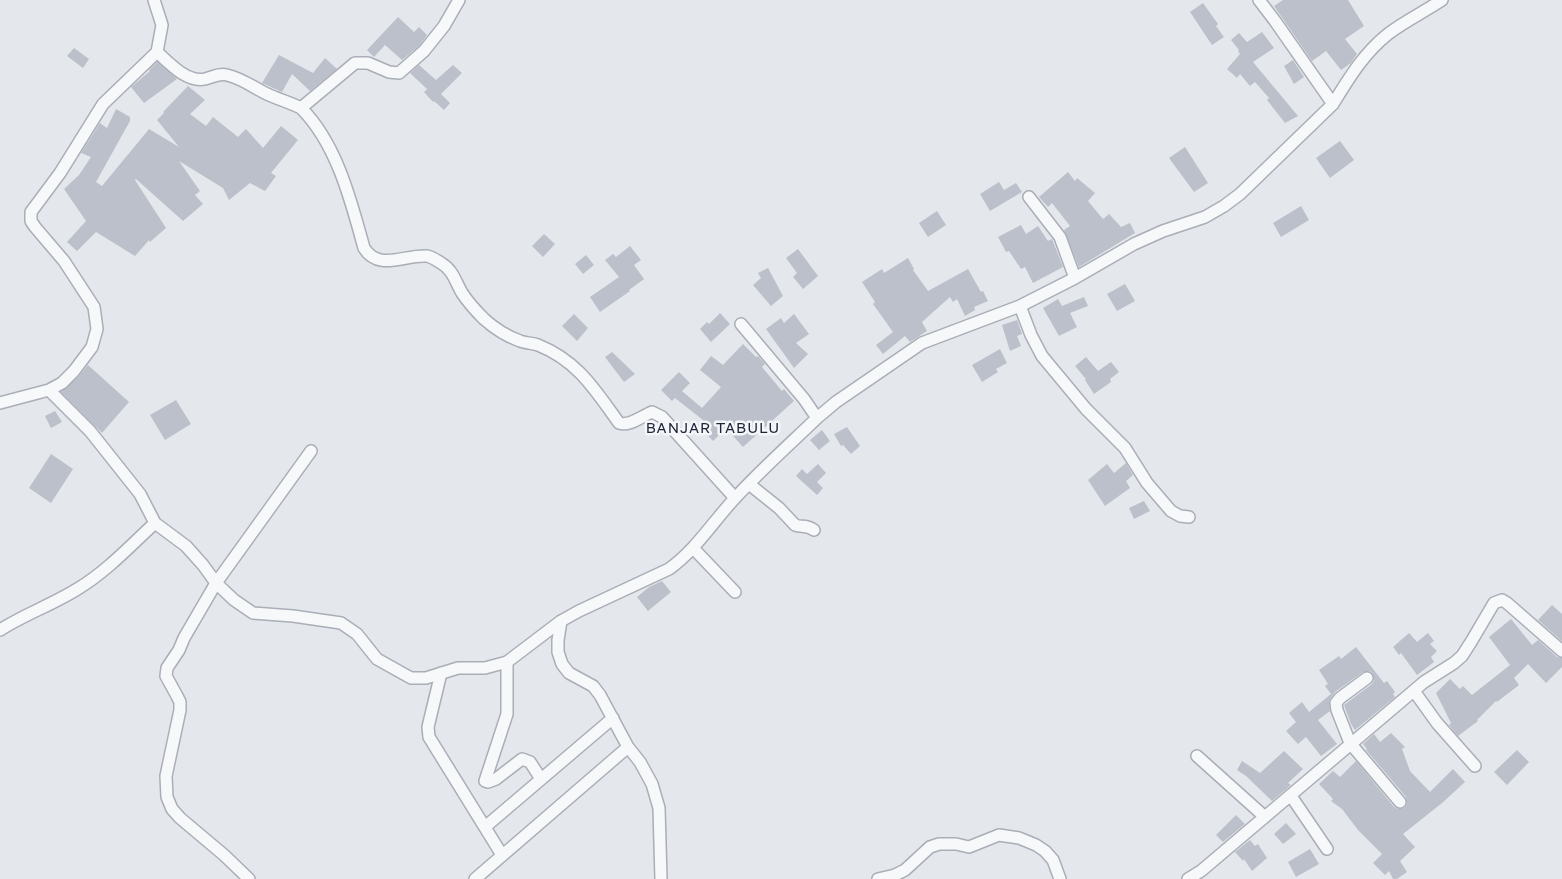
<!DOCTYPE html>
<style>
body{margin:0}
canvas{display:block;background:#e4e7ec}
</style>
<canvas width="1562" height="879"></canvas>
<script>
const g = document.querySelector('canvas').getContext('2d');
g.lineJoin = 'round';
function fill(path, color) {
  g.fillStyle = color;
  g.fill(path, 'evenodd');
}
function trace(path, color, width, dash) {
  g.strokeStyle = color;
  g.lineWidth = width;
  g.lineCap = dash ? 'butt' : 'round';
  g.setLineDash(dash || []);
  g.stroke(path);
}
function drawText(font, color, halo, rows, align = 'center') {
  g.font = font + ' "Golos Text",sans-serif';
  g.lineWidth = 5;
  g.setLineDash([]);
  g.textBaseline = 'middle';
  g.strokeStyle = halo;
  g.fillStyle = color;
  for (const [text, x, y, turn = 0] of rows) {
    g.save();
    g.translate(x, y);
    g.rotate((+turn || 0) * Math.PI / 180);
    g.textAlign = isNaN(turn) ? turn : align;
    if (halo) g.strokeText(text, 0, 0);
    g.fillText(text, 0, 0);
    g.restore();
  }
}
fill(new Path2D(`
 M1283 0H1348L1364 26 1345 39 1357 54 1351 63 1341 70 1326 51 1312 61 1274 6Z
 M1203 3 1218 24 1216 26 1224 37 1212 45 1190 12Z
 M398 17 414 32 419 27 427 35 419 46 402 60 385 45 374 57 367 50Z
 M1262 32 1274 48 1253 62 1298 116 1285 123 1267 100 1269 98 1255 82 1250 86 1240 74 1237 78 1227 69 1240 54 1238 51 1239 50 1231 40 1239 33 1247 42Z
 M74 48 89 59 83 68 67 56Z
 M279 55 313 73 325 58 337 69 310 91 292 74 282 92 262 83Z
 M1293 60 1304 77 1294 84 1284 66Z
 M157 62 177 79 144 103 131 87 150 71 149 70Z
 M419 65 436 80 453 65 462 73 441 94 450 103 444 110 434 101 433 102 424 92 427 89 410 73Z
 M188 86 205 100 190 114 206 126 213 117 238 137 246 129 263 148 281 126 298 140 271 173 276 176 265 191 250 183 229 200 223 188 179 161 200 191 195 195 203 204 183 221 136 179 135 180 166 228 150 242 149 240 135 256 96 232 77 251 67 242 86 221 64 189 79 175 91 157 81 153 100 123 107 128 116 109 130 117V121L96 182 102 186 149 129 179 147 157 120 164 113 163 112Z
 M1340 141 1354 160 1330 178 1316 158Z
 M1185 147 1208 183 1194 192 1169 158Z
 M1068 172 1075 181 1077 178 1095 193 1088 201 1103 219 1109 214 1121 227 1130 223 1135 233 1079 267 1064 230 1070 226 1052 203 1048 207 1039 197Z
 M999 182 1004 190 1016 183 1022 192 990 211 980 194Z
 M1301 206 1309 220 1281 237 1273 223Z
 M937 211 946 225 928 237 919 223Z
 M1021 225 1026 234 1038 226 1048 241 1052 239 1063 267 1033 283 1025 267 1021 269 1009 251 1006 252 998 237Z
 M544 234 555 244 543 257 532 246Z
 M630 246 641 260 634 265 644 279 629 290 630 291 600 312 590 297 619 277 605 260 613 254 616 257Z
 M798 249 818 276 803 289 793 277 797 273 786 258Z
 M586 255 594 265 583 274 575 264Z
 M908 258 914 269 913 270 928 291 968 269 981 292 983 291 988 301 974 307 975 310 965 316 957 299 953 302 950 297 922 322 927 331 910 342 905 336 883 354 876 345 893 332 873 304 875 302 862 282 882 269 884 273Z
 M768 268 783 296 771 306 753 285 761 278 758 273Z
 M1125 284 1135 301 1117 311 1107 294Z
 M1084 297 1088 306 1070 313 1077 327 1059 336 1043 308 1058 299 1062 306Z
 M720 313 730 324 711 342 700 329 707 322 709 324Z
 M574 314 588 328 577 341 562 326Z
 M794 314 809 334 796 343 808 354 794 368 766 329 781 318 784 323Z
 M1017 320 1022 334 1017 336 1021 346 1010 351 1002 325Z
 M743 344 756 357 758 356 765 364 762 367 782 391 784 389 794 401 743 447 726 428 713 441 698 425 703 420 675 398 672 401 661 390 679 372 690 383 682 391 702 408 721 387 700 370 711 356 723 365Z
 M1000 349 1007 363 996 369 998 372 982 382 972 365Z
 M612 352 635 374 624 382 605 357Z
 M1086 357 1098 371 1111 362 1119 372 1110 379 1111 382 1094 394 1085 380 1086 379 1075 366Z
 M88 365 129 402 102 433 61 392 79 376Z
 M176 400 191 424 165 440 150 415Z
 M55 411 62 422 51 428 45 416Z
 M847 427 860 446 851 454 843 445 841 446 834 434Z
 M822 430 830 441 819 450 810 440Z
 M51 454 73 469 51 503 29 488Z
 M1126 463 1133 475 1126 481 1130 488 1105 506 1088 480 1107 464 1114 473Z
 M818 464 826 473 817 482 823 488 817 495 796 476 802 469 807 474Z
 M1144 501 1150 511 1134 519 1129 508Z
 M662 581 671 592 648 611 637 597 649 587Z
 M1552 605 1562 614V641L1538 620Z
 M1511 619 1532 645 1538 640 1557 657 1562 658V667L1546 683 1528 664 1514 678 1519 685 1497 702 1496 701 1477 720 1478 721 1458 736 1449 725 1451 723 1436 693 1450 679 1460 689 1463 686 1472 695 1510 665 1489 637Z
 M1409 633 1417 642 1428 633 1434 641 1430 644 1437 651 1431 657 1434 662 1417 675 1401 653 1399 655 1393 647Z
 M1356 647 1384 683 1387 681 1395 692 1393 694 1395 697 1355 730 1351 724 1344 705 1372 684 1374 681 1373 674 1370 671 1363 672 1335 692 1329 701 1330 711 1318 720 1337 744 1321 756 1306 737 1298 744 1286 731 1296 722 1289 713 1302 702 1309 712 1331 694 1325 686 1328 684 1319 670 1339 656 1341 659Z
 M1391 733 1405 747 1402 749 1410 771 1430 792 1453 769 1465 782 1442 803 1403 834 1415 847 1400 861 1407 872 1397 879H1393L1389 871 1385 875 1373 863 1382 854 1358 830 1342 809 1331 801 1333 799 1319 784 1333 771 1340 777 1356 761 1394 807 1398 809 1404 808 1407 804 1406 797 1366 750 1367 749 1363 744 1374 734 1380 742Z
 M1517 750 1529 762 1507 785 1494 772Z
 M1284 751 1303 769 1288 783 1291 785 1272 801 1246 776 1237 770 1242 761 1260 773Z
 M1236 815 1245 824 1223 842 1216 835Z
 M1286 823 1296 834 1283 844 1274 834Z
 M1250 840 1255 846 1258 844 1267 858 1252 871 1244 859 1243 861 1235 852Z
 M1310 849 1319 864 1296 877 1288 862Z`), '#bbc0ca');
const minor = new Path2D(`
 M154 0 162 25 157 52C169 63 187 83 205 79 214 77 218 73 227 75 241 78 253 87 265 93 277 99 289 102 301 108L355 63H368L389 72 399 73 424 51 444 26 459 0
 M1259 0 1275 21 1333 104C1349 78 1364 53 1388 34 1405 21 1424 12 1442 0
 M301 108C337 144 351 201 364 248 379 272 405 254 427 256 432 257 436 260 441 263 453 270 455 281 462 293 468 302 476 311 484 319 494 328 506 336 520 341 525 343 532 343 538 345 578 361 595 390 619 423 629 427 642 416 652 412L662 417 735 498
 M1029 197 1060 237 1075 278 1020 306 1031 335 1042 356 1086 409 1125 448 1147 483 1171 511 1180 516 1189 517
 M1075 278 1134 244 1163 231 1205 217 1224 206 1240 194 1333 104
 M49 390 90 431 140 494 155 523 186 546 203 565 216 583 234 600 253 613 293 616 341 623 357 634 377 659 411 678H426L458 668H485L507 662 561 621 579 611 669 569C696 550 714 520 737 496 762 469 790 444 817 418L804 399 741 324
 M0 403 49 390 62 383 74 371 92 347 97 329 94 307 64 261 35 227 31 221V212L60 173 103 104 157 52
 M817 418 836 402 922 343 1020 306
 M749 484 779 508 795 525C801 528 805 524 814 530
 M693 548 735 592
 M561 621 558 640V652L562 664 569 673 593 686 600 695 628 747 640 762 652 784 659 808 661 879
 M0 630C25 614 54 604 79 588 107 571 130 546 155 523
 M507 662V714L485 781 488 782 496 779 522 759 530 762 541 779
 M441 673 428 727 429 737 502 855
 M1367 678 1340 698 1336 703 1337 710 1350 743 1400 802
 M1414 691 1437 723 1475 766
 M1197 756 1265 817
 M1291 796 1327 849
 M485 827 613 718
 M249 879 224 855 180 818 172 809 167 797 166 776 180 710V702L177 696 166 676 167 668 179 650 184 638 216 583 311 451
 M475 879 628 747
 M878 879 895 875 905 870 930 847 939 844H956L969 847 999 835 1019 838 1036 845 1045 851 1053 860 1060 879
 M1188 879 1201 871 1424 682 1454 663 1462 656 1471 642 1494 603 1502 600 1507 603 1562 651`);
trace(minor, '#a9aeb7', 14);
trace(minor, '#f7f8fa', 11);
g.letterSpacing = '1px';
drawText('15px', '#1d2536', '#f4f6f9', [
 ["BANJAR TABULU",713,428]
]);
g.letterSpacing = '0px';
</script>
